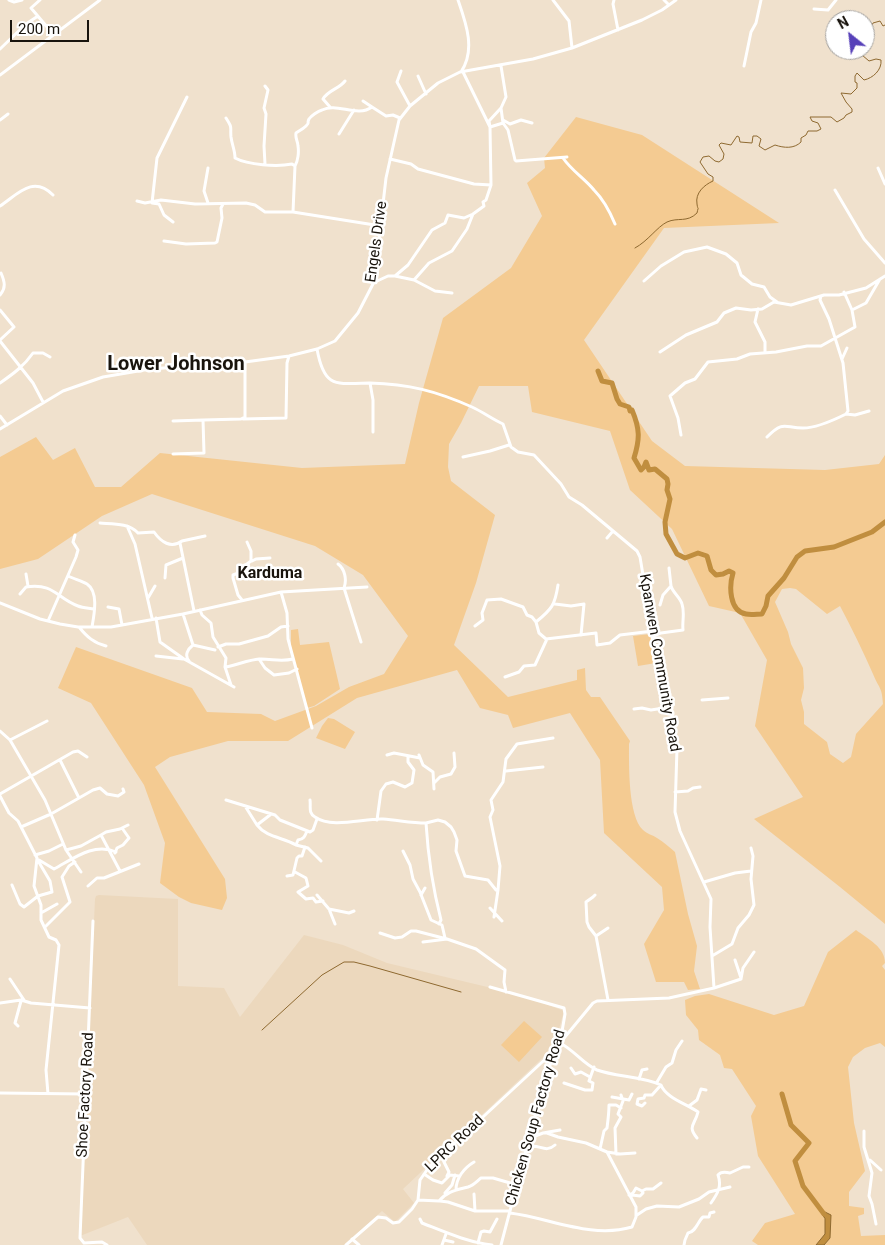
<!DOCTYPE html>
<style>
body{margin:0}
#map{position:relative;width:885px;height:1245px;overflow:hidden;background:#f0e1cd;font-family:Roboto,sans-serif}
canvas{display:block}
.north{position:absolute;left:825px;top:10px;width:50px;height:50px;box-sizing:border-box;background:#fff;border:1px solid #a3a19e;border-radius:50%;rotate:331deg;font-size:14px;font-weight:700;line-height:20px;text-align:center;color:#19140d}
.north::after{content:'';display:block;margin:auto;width:18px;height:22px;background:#5741b9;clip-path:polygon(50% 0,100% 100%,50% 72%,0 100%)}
.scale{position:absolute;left:10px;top:20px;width:79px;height:22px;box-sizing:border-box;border:2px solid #19140d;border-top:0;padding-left:6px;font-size:15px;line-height:18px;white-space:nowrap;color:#19140d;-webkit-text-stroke:4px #fff;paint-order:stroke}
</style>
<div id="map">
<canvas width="885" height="1245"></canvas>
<div class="north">N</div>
<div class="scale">200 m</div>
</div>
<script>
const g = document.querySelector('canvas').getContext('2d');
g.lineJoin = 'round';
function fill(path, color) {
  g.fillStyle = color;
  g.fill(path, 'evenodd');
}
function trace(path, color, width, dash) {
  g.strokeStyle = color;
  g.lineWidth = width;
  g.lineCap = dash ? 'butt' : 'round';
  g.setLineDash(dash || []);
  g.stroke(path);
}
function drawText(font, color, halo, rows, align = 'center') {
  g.font = font + ' Roboto,sans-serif';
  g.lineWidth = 5;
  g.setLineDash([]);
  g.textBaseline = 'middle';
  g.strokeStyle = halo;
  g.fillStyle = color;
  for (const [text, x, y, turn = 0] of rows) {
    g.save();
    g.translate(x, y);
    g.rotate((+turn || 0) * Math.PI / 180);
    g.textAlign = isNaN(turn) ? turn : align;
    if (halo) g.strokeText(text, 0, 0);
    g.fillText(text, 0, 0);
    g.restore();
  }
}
fill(new Path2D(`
 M99 895 178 899V986L224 988 240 1017 304 935 343 945 387 963 525 996 564 1011 554 1047 403 1189 414 1203 395 1222 382 1211 345 1245H147L128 1217 80 1236 95 899 96 896Z`), '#ecd8bd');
fill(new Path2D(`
 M576 117 642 135 779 223 664 228 584 340 652 441 685 466 825 470 879 464 885 455V924L840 887 754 819 803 797 755 726 767 660 740 613 709 606 672 529 630 490 610 431 532 412 528 386H479L461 423 449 444 448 467 451 481 495 515 476 583 454 645 508 697 577 680V670L585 668 586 690 591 697H600L630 741 629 744C629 765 628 816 643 830 647 834 653 835 657 838 664 842 669 847 675 852L688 914 697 946 694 971 700 989 688 990 684 982H656L644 944 664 910 662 887 604 833 600 760 570 713 513 728 508 715 480 708 457 670 357 698 288 741H228L170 757 155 767 225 879 227 898 222 910 191 903 179 897 160 883 165 843 144 785 91 703 58 688 76 647 192 688 207 712 261 714 275 721 316 706 349 687 384 674 408 636 363 575 315 546 152 494 102 516 38 559 0 569V457L36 437 53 460 75 448 95 487H121L160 453 302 468 405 464 419 403 443 318 511 268 542 216 527 183 545 168 544 158ZM790 588 796 589 827 614 840 606C852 629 863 651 873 674 879 689 882 686 883 704L856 734 851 757 843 763 830 754 827 742 804 724V712L801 700 804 688 803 668 791 644 788 632 775 602 782 589Z
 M298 629 300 645 329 642 340 689 314 706 307 708 291 648V630Z
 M650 634 656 663 638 666 633 636Z
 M328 718 334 719 355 732 345 749 316 738 322 726Z
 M856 930C868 939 885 947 885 963L882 966 885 970V1047L880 1043 865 1048 853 1057 848 1067 854 1123 865 1171 849 1192V1206L864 1208V1214L858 1216 861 1236 885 1235V1245H758L752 1241 765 1223 795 1214 758 1156 751 1116 756 1106 732 1069 724 1068 720 1055 699 1040 698 1030 686 1015 685 1000 695 996 709 994 774 1015 804 1006 828 952Z
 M524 1021 542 1037 519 1062 501 1045Z`), '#f4cb92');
const water = new Path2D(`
 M819 1209 831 1215 830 1238 824 1245H816L825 1234V1219Z`);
fill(water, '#c08e3f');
trace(water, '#8e6930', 1);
trace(new Path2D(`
 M865 38 873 23 880 21 883 26 885 25
 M635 248C648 241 657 227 667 222 678 217 687 223 697 213 699 204 698 212 697 204 695 193 704 185 713 181V177L708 174 700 162 703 157 709 156 715 161 719 162 723 159 724 154 719 145 721 143 731 145 737 136 739 137 740 142 752 143 753 136H757L761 139 759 146 765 150 775 145C784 148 794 149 801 142V138L806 135 808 131H817L821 129 818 123 812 121 810 117H831L837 122 844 118 846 115 852 112V109L846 102 841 93 851 94 857 88V83L855 82V76L857 73 864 80C873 78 882 70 881 60L876 59 869 61 862 55 858 54 860 50
 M262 1030 322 975 344 962H354L370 966 461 992`), '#8e6930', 1);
trace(new Path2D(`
 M598 371 602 381 612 383 617 399 620 404 629 407 630 411 632 410C640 429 640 439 634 458L641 470 644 467 646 462 649 470 655 469 667 479 668 484 667 490 670 499 665 522 666 534 677 554 685 558 698 553 707 556 711 570 716 575 723 574 729 571 733 573C729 586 729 611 746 614 751 615 757 614 762 614L766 606 768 596 784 578 797 557 805 551 834 547 872 532 885 522
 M782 1094 791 1125 809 1143 795 1161 803 1186 824 1214`), '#c08e3f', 5);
trace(new Path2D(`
 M9 0 14 2 22 0
 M40 0 31 8 53 34
 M458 0C466 23 476 50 461 72
 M553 0 569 21 572 48
 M614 0 613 4 618 30
 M664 0 669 5
 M814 9 828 10 836 0
 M0 49 26 24 38 16
 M501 66 506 97 501 108 489 121 490 127 503 123
 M744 66 751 32 756 23 761 0
 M401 71 397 82 410 106
 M0 75 100 0
 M418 76 426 94
 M265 86 268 90 264 108 266 114 264 146 265 164
 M363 101 372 107
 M330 107 323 99C328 90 339 89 345 81
 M501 108 503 123 508 130 515 160 516 161 567 157
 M226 118C233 129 230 126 231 137 232 145 235 150 235 158 248 165 277 167 292 164L295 166 293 212
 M0 120 8 114
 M503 120 510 124 521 120 532 123
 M339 134 354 110
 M563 158C572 171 584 178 594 190 604 200 610 212 615 224
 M390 159 411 164 418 169 474 184 491 185
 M295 166C298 161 299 152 298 146 298 141 295 139 296 133 299 131 303 129 306 126 311 121 306 125 309 119 311 116 318 111 322 110 337 102 357 118 372 107L386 116 393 115 400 118
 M208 168 204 191 208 203
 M878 168 885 184
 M835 190 864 239 885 263
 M137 201 145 203 161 200 195 204 246 203 255 205 265 212H293L381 226
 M0 206C18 194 33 175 53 195
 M173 222 164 215 159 204 152 203 157 158 187 97
 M164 241 186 244 215 243 217 242 222 218 221 208 223 204
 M395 276 408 265 432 230 445 223 448 215 464 218 473 214
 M414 280 429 263 452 251 467 229 473 214 484 206 483 202 486 200 491 185 490 127 463 72
 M644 281 661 266 684 252 707 247 726 254 737 263 741 275 752 284 764 287 770 297 777 302
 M375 282 388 276H395L414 280 435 291 452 293
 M0 295C6 288 5 282 1 273
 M758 309 755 322 765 342V353
 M0 310 14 327 0 340
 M852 310 866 303 880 279
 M0 341 33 383 43 402
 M317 349C324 388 335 384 370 383L373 400V432
 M660 352 686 335 717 322 724 313 736 308 751 310 762 309 774 302 791 305 824 295H839L866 288 885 276
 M842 359 847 348
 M0 383C13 374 24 366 33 353H43L50 357
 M370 383C409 384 436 391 472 407 483 412 492 419 503 424L511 447 518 452 534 455 561 484 569 497 582 505 637 551 640 557 646 593 651 613 653 631 652 637 661 668 672 715 677 748 675 812 680 831 711 899 710 927 714 988
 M846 414 855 415 869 411
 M0 416 7 425
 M243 419 286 418 287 363 289 356
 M173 421 203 420
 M0 429 63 391 103 377 150 369 245 362 289 356 317 349 335 341 358 313 374 282 386 178 399 120 410 106 438 83 460 72 533 59 572 48 642 20 662 10 676 0
 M681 435 678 418 670 396 685 383 695 379 708 362 737 359 750 354 776 352 807 346H821L855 327 852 310 844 292
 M767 437C784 420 784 428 803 428 817 428 834 420 846 414L848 411 843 363 829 319 820 300 821 296
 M173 454 204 453 203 420 241 419 245 417V362
 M463 457 490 451 509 445
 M100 523C113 524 129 523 138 533L154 532C161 542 171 549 182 541L205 536
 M127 526 135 544 152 618
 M607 538 613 531
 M180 543 194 611
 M252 561 256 559 270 558
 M338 564C345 569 347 580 344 588L361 642
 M26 574 28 586
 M68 576C74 579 82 581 87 584 99 592 94 615 92 627
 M165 578 166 565 183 558
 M558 585C555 605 552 609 536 622L539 633 546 639 596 633 597 645 610 643 620 635 653 631
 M281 592 287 613 288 639 312 728
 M20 594 26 587C55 583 56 598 78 606 83 608 89 608 94 609
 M148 598 155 586
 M242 600 238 595 233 578V575L241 572 243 567 251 561V551L247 542
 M0 603 40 619 60 624 78 627H111L183 614 281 592 367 587
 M555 604 571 606 584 604 581 635
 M660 605 663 595 671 586 669 568
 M108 607 119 609 122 625
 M200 610 202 615 211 623 213 637 226 658 225 667 231 685
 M183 614 193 645 215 650
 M156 618 160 642 184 659 234 687
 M48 621 76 557 78 550 73 542 75 535
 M475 626 483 620 482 613 487 600 501 599 523 607 527 615 532 617 536 622
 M79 627C87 637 94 643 106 646
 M652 637 661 633 683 630C682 621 685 613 682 604 680 597 673 593 671 586
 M218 647 226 644H239L268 636 281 627 288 626
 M156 656 183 659
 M259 659 265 668 274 675 289 673 297 669
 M189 661C184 655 188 649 193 645
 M226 667C237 665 250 659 261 659 273 659 281 662 293 659
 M505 677 519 672 524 666 535 665 547 639
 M702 700 728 698
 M634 709 642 708 651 710 670 707
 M0 731 10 740 45 800 66 850 81 872
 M10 740 47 721
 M387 755 394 753 420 758
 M419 755 423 765 433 772 434 789
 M60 760 79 798
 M506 771 543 767
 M434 783 440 777 451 774 455 767 454 753
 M675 792 688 791 693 788 700 787
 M0 794 73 752 78 751 87 757
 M0 796 9 813 18 821 37 858 34 886 41 905V920L49 937 56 940 59 945 46 1070 48 1094
 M226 800 275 815 280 820 310 832 313 830 317 819
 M310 800C311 807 308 813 315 817 332 829 364 818 383 819 398 820 411 823 426 823 428 856 433 889 441 920L439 924
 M245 806 257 825 270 815
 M377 820 381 791 386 784 393 782 405 787 412 783 414 770 408 762V757
 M426 823 438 820 445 822 451 827 454 832 457 840 456 851 465 876 488 880 496 890H498L494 917
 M257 825C267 838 283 837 296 845
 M21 827 51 814 93 790 100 788 107 794 118 796 124 792 123 789
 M307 831C305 836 304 839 298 840L296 845 308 848 321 861
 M101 835 106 832 120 829 128 825
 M66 850 81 846 101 835 120 871
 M403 851 410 865 413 879 420 892 431 920 442 925 445 938 447 939
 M115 853 117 848 123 845 129 838 122 828
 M35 855 49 851 63 844
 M39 860 54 869C73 859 94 842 116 852
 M295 872 306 878 308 886 298 892 306 899 313 898 316 902 323 901
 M287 876 293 875 297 858 299 856H302L305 847
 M704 882 735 873 751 871
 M12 885 20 904 24 907 38 896 52 892 50 881 37 859
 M88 886 97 878H104L139 864
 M498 890 500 866 490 817 493 810 491 800 503 782 506 759 517 744 553 738
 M317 895 329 909 335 924
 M421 895 425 888
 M595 895 593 897 586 902 587 922 589 927 596 936 608 1000
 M490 908 502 921
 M329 909 349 913 354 911
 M41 913 57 904
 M93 921 80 1238 84 1243 102 1242 107 1245
 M45 927 70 902 62 877 69 866 75 862
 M380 933 395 938 402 937 411 931H416L443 938
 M596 936 608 928
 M423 942 447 939 476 949 505 970 504 982 506 992
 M712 956 732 944 738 928 749 915 754 905 751 879 753 856 751 848
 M735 960 741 978
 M10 979 24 1000
 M741 979 743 968 754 952
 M490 987 564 1008 565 1014 560 1043 554 1052 539 1101 501 1245
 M0 1003 21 1000 31 1003 90 1008
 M18 1026 15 1023 21 1001
 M571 1068 575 1074 581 1072 590 1077
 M639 1079 642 1070 647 1069
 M657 1082 666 1067 672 1063 676 1050 682 1041
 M564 1083 585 1090H592L593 1083 589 1081 594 1067
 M0 1093 85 1094
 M612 1097 629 1100 632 1094
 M645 1103 642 1106 637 1104 638 1099 644 1098 645 1095H652L661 1085
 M689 1106 697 1100 701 1089 706 1090
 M864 1131V1147L872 1173 869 1196 872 1204 876 1224
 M547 1133 558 1137 586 1143 607 1152 620 1154 635 1153
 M530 1138 543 1133 560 1130
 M697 1138C687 1126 695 1125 698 1112 687 1104 666 1098 661 1085 642 1076 616 1077 597 1070 583 1064 574 1050 560 1043L593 1003 597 1001 669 998 714 988 741 979
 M528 1147C539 1143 545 1154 555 1145
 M600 1149 604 1131 607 1128C608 1120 609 1113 609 1105H616L621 1108
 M616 1154 615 1128 621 1117 618 1114 623 1101 621 1095
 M870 1160 881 1170
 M444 1162 449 1172 447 1176
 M424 1174 433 1180 442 1183 450 1175 459 1176
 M456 1190C456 1178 464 1168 474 1162
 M445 1193 452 1185 455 1175
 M474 1194 475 1211
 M629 1195 633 1193 636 1188 642 1191 646 1189H653L661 1183
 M632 1195 640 1196 643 1193 642 1191
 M418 1200 439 1201C447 1191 457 1190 468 1187 474 1185 477 1181 481 1178H493L517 1185
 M440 1201 448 1202 475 1211H510
 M711 1203C718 1193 722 1186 718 1175 721 1171 726 1172 730 1173L743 1167H749
 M510 1213C550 1218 591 1239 632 1227L636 1217V1207L607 1152
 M637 1215 646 1209 657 1206 679 1207 699 1199 709 1192 730 1187
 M420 1219 422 1223C445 1232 467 1242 492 1245
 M688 1233C696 1232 698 1221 703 1217H709L710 1213 714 1212
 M352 1239 359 1245
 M444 1240 453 1242
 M478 1243 481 1232 484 1231 490 1232 497 1219
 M346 1245 378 1217 386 1218 393 1223 399 1222 412 1209 418 1200 420 1180 429 1167 553 1052
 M442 1245 446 1234
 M684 1245 685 1240 688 1233`), '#fff', 3);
drawText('15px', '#19140d', '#fff', [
 ["Engels Drive",377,242,-82],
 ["Kpanwen Community Road",659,663,80],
 ["Shoe Factory Road",86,1095,-87],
 ["Chicken Soup Factory Road",536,1118,-74],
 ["LPRC Road",455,1144,-44]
]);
drawText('bold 16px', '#19140d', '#fff', [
 ["Karduma",270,574]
]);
drawText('bold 20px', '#19140d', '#fff', [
 ["Lower Johnson",176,365]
]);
</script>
